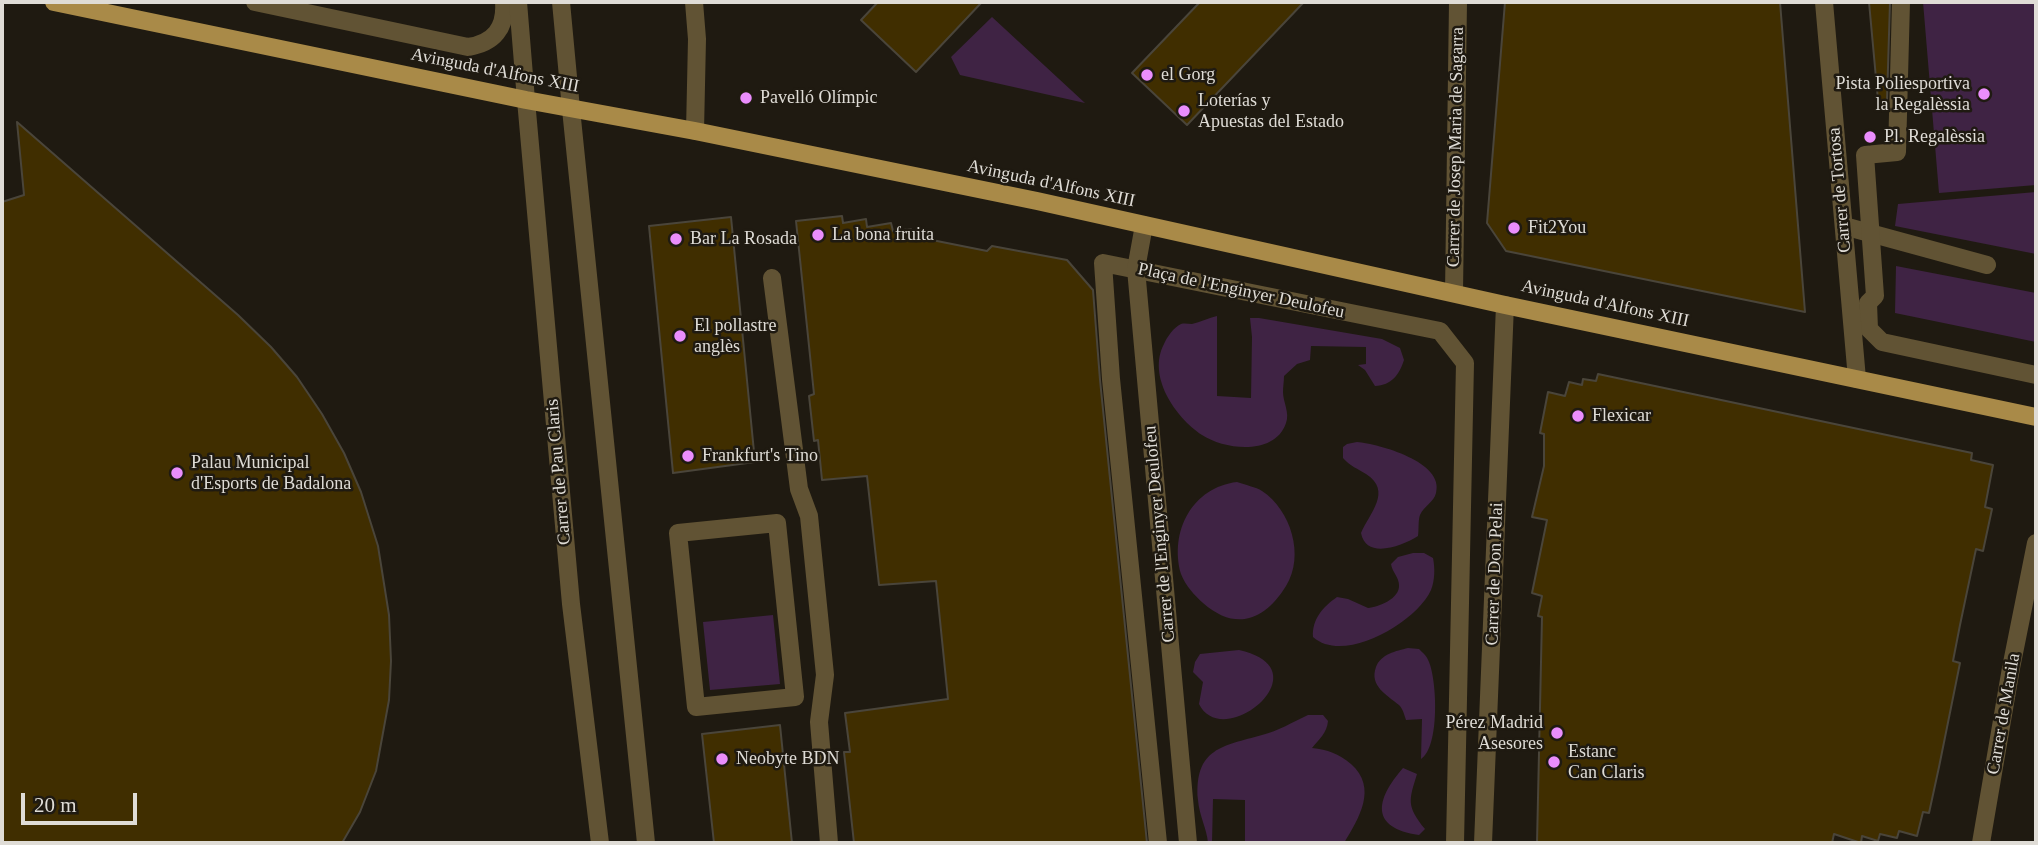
<!DOCTYPE html>
<meta charset="utf-8">
<style>
body{margin:0}
#map{position:relative;width:2038px;height:845px;overflow:hidden;background:#1f1a11;font-family:"Times New Roman",serif}
canvas{display:block}
.frame{position:absolute;inset:0;border:4px solid #dfdcd6;pointer-events:none}
.scale{position:absolute;left:21px;top:793px;width:116px;height:32px;box-sizing:border-box;border:4px solid #dfdcd6;border-top:0;padding-left:9px;font-size:21px;line-height:24px;white-space:nowrap;color:#dfdcd6;-webkit-text-stroke:5px #1f1a11;paint-order:stroke}
</style>
<div id="map">
<canvas width="2038" height="845"></canvas>
<div class="frame"></div>
<div class="scale">20 m</div>
</div>
<script>
const g = document.querySelector('canvas').getContext('2d');
g.lineJoin = 'round';
function fill(path, color) {
  g.fillStyle = color;
  g.fill(path, 'evenodd');
}
function trace(path, color, width, dash) {
  g.strokeStyle = color;
  g.lineWidth = width;
  g.lineCap = dash ? 'butt' : 'round';
  g.setLineDash(dash || []);
  g.stroke(path);
}
function drawText(font, color, halo, rows, align = 'center') {
  g.font = font + ' "Times New Roman",serif';
  g.lineWidth = 5;
  g.setLineDash([]);
  g.textBaseline = 'middle';
  g.strokeStyle = halo;
  g.fillStyle = color;
  for (const [text, x, y, turn = 0] of rows) {
    g.save();
    g.translate(x, y);
    g.rotate((+turn || 0) * Math.PI / 180);
    g.textAlign = isNaN(turn) ? turn : align;
    if (halo) g.strokeText(text, 0, 0);
    g.fillText(text, 0, 0);
    g.restore();
  }
}
fill(new Path2D(`
 M1923 2H2036V185L1939 193Z
 M992 17 1085 103 960 75 951 57Z
 M2036 192V254L1895 226 1898 204Z
 M1896 266 2036 293V342L1895 313Z
 M1217 316V396L1251 398 1252 337 1250 318H1259L1382 339 1400 348 1404 360C1399 375 1392 385 1375 386L1365 370 1358 365 1366 364V347L1311 346 1310 360 1297 364 1284 376C1284 381 1283 387 1283 392 1283 402 1290 413 1286 423 1275 456 1225 450 1202 435 1175 417 1147 376 1164 344 1167 337 1174 327 1181 324 1185 323 1188 324 1192 324 1200 322 1209 318 1217 316Z
 M1357 442C1379 444 1445 462 1436 493 1434 502 1424 506 1420 515 1418 520 1419 530 1418 536 1402 546 1366 560 1361 533 1369 514 1393 491 1366 474 1358 469 1350 466 1343 458V447L1347 444Z
 M1237 482C1245 485 1256 487 1262 491 1291 510 1305 556 1286 586 1265 620 1236 632 1203 603 1195 596 1185 585 1181 574 1169 531 1193 487 1237 482Z
 M1413 553H1424L1433 558C1435 568 1435 580 1431 590 1417 622 1344 665 1313 637 1312 619 1323 607 1337 597L1348 599 1368 608C1378 607 1400 599 1399 585 1399 577 1392 572 1391 564L1398 557Z
 M773 615 780 684 710 690 703 622Z
 M1408 648 1419 649C1423 653 1427 656 1429 662 1437 681 1440 747 1421 759L1422 719 1406 720C1404 714 1403 709 1399 705 1387 695 1369 686 1376 667 1381 654 1396 651 1408 648Z
 M1239 650C1326 669 1223 753 1199 704L1203 682 1193 672 1195 662 1200 654Z
 M1308 715H1323L1328 721C1327 733 1319 739 1312 748 1328 750 1338 753 1351 764 1378 788 1359 818 1344 843H1245V800L1213 799 1212 843H1208C1207 829 1199 815 1198 800 1194 748 1223 746 1262 735 1278 731 1293 722 1308 715Z
 M1403 768 1417 774C1409 800 1406 806 1425 829L1419 835C1370 828 1375 800 1403 768Z`), '#3f2344');
const building = new Path2D(`
 M878 2H982L916 72 861 20Z
 M1200 2H1304L1187 125 1132 73Z
 M1505 2H1780L1805 312 1506 251 1487 223Z
 M1869 2H1890L1887 100H1878Z
 M17 122 238 315 271 347 297 377 322 414 344 453 361 492 378 546 389 615 391 661 389 700 376 771 360 812 342 843H2V202L24 195Z
 M842 216 843 223 866 219 867 227 891 223 893 231 911 229 912 236 987 251 992 246 1067 260 1093 290 1100 380 1147 843H854L844 752H850L845 713 948 699 936 581 879 585 867 476 822 480 818 440 814 441 809 396 814 394 796 221Z
 M731 217 755 462 673 473 649 226Z
 M1598 374 1972 453 1971 460 1993 465 1985 507 1992 509 1983 551 1976 549 1960 625 1953 661 1960 663 1939 767 1929 813 1923 812 1917 836 1899 831 1897 838 1880 834 1878 841 1862 836 1861 843 1834 834 1832 843H1537L1542 617 1538 616 1542 596 1532 593 1547 520 1532 517 1544 466V434L1540 433 1548 392 1565 396 1569 382 1582 385 1583 379 1596 381Z
 M780 725 792 843H714L702 734Z`);
fill(building, '#402e00');
trace(building, '#4a453a', 2);
trace(new Path2D(`
 M694 2 697 39 695 131
 M1844 226 1987 265`), '#615334', 18);
trace(new Path2D(`
 M255 2 468 47C494 43 506 28 504 2
 M1901 2 1897 152 1865 155 1875 296 1868 303 1869 329 1882 342 2036 375
 M777 523 795 697 696 707 678 533Z
 M1158 843 1111 379 1103 263 1440 331 1465 363 1455 843`), '#615334', 18);
trace(new Path2D(`
 M518 2 526 100
 M561 2 571 109
 M1824 2 1857 379
 M1144 225 1136 269 1137 280 1188 843
 M772 278 799 489 809 516 825 675 819 722 829 843
 M1454 292 1458 2
 M1483 843 1505 305
 M1981 843 2011 668 2036 543`), '#615334', 18);
trace(new Path2D(`
 M526 100 571 604 600 843
 M571 109 646 843`), '#615334', 18);
trace(new Path2D(`
 M54 2 526 100 695 131 1037 201 1505 305 2036 417`), '#a98a48', 18);
for (const [x, y, r, color] of [
 [1147,75,7,"#ea8dfc"],
 [1984,94,7,"#ea8dfc"],
 [746,98,7,"#ea8dfc"],
 [1184,111,7,"#ea8dfc"],
 [1870,137,7,"#ea8dfc"],
 [1514,228,7,"#ea8dfc"],
 [818,235,7,"#ea8dfc"],
 [676,239,7,"#ea8dfc"],
 [680,336,7,"#ea8dfc"],
 [1578,416,7,"#ea8dfc"],
 [688,456,7,"#ea8dfc"],
 [177,473,7,"#ea8dfc"],
 [1557,733,7,"#ea8dfc"],
 [722,759,7,"#ea8dfc"],
 [1554,762,7,"#ea8dfc"]
]) {
  const dot = new Path2D();
  dot.arc(x, y, r, 0, 2 * Math.PI);
  g.fillStyle = color;
  g.fill(dot);
  trace(dot, '#1f1a11', 2.5);
}
drawText('18px', '#dfdcd6', '#1f1a11', [
 ["Avinguda d'Alfons XIII",495,71,11],
 ["Carrer de Josep Maria de Sagarra",1456,147,-89],
 ["Avinguda d'Alfons XIII",1051,184,12],
 ["Carrer de Tortosa",1840,190,-95],
 ["Plaça de l'Enginyer Deulofeu",1241,291,12],
 ["Avinguda d'Alfons XIII",1605,304,12],
 ["Carrer de Pau Claris",559,472,-95],
 ["Carrer de l'Enginyer Deulofeu",1160,534,-95],
 ["Carrer de Don Pelai",1495,574,-88],
 ["Carrer de Manila",2004,714,-80]
]);
drawText('18px', '#dfdcd6', '#1f1a11', [
 ["el Gorg",1161,75],
 ["Pista Poliesportiva",1970,84,"right"],
 ["la Regalèssia",1970,105,"right"],
 ["Pavelló Olímpic",760,98],
 ["Loterías y",1198,101],
 ["Apuestas del Estado",1198,122],
 ["Pl. Regalèssia",1884,137],
 ["Fit2You",1528,228],
 ["La bona fruita",832,235],
 ["Bar La Rosada",690,239],
 ["El pollastre",694,326],
 ["anglès",694,347],
 ["Flexicar",1592,416],
 ["Frankfurt's Tino",702,456],
 ["Palau Municipal",191,463],
 ["d'Esports de Badalona",191,484],
 ["Pérez Madrid",1543,723,"right"],
 ["Asesores",1543,744,"right"],
 ["Estanc",1568,752],
 ["Can Claris",1568,773],
 ["Neobyte BDN",736,759]
], 'left');
</script>
